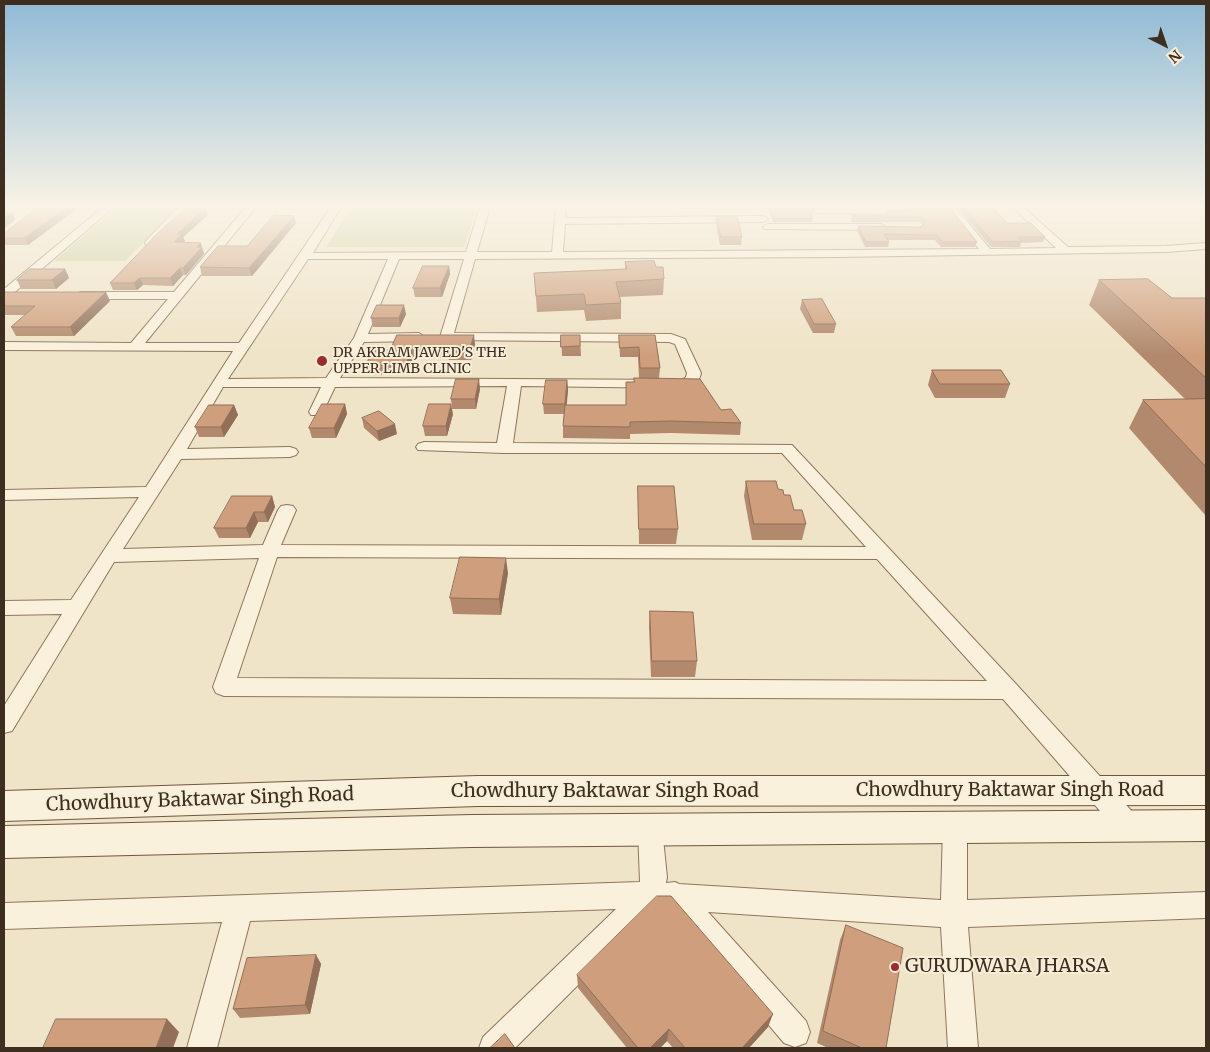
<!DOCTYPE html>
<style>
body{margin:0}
#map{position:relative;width:1210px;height:1052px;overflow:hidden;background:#f0e4c8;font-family:Merriweather,serif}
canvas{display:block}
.frame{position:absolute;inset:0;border:5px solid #3d2e20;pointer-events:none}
.north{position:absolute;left:1140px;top:20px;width:50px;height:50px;-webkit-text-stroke:4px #f7eed8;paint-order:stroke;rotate:139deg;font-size:14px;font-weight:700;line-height:20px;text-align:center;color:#3d2e20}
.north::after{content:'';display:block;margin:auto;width:18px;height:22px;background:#3d2e20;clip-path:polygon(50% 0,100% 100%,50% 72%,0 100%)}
</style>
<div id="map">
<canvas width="1210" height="1052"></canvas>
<div class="frame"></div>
<div class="north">N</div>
</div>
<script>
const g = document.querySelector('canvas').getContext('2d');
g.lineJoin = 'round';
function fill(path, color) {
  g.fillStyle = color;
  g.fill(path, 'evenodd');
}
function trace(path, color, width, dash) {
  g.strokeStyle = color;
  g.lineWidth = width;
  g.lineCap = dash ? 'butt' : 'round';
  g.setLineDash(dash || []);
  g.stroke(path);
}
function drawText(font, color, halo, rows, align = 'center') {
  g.font = font + ' Merriweather,serif';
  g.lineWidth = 4;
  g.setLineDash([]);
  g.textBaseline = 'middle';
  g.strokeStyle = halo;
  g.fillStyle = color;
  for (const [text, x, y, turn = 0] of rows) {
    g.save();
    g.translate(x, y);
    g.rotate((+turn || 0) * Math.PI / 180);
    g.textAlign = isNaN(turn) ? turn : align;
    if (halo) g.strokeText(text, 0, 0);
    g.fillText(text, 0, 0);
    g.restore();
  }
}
fill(new Path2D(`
 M118 207H180L125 261H54Z
 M352 207H478L464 247H326Z`), '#c9cf9b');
const minor = new Path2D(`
 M103 207H114L9 297H4V289Z
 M178 207H189L154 245H146L145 243 146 241Z
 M246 207H256L145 343H239L331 207H341L313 253 466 252 480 207H490L477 252H552L556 207H566L565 218 763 216 768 219 763 222 565 224 563 252 979 249 945 207H955L990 249 1056 248 1012 207H1023L1068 247 1166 246 1206 243V249L1166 252 838 257 475 259 454 333 671 334 685 339 701 373C699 384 692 386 682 388L521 386 513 443 792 445 1016 684 1138 818 1141 826 1138 834 1129 838 1120 834 1003 699 224 696 216 693 213 687 259 558 114 562 12 731 4 733V706L62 614 4 615V601L71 600 139 497 4 500V490L146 487 233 351 4 350V342L131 343 168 299H84L80 298 78 295 80 292H174ZM308 259H388L354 338 326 378 228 379ZM399 259H464L440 337 441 340 669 342 675 344 687 373 686 377 682 380 340 378 364 342 419 341 425 337 419 333 368 334ZM507 386 497 443 424 442 418 444 416 447 418 450 504 453H782L866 547 281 545 296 510 293 506 287 505 281 506 278 510 263 545 123 549 181 459 290 457 296 455 298 452 296 449 290 447 187 449 223 387H321L309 412 311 415H321L323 412 335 387ZM277 557 877 559 987 681 237 678Z
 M816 207 907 208 912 211 907 214 817 213 812 210Z
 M768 224H881L886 227 881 230 764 229 763 227Z
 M955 815 964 819 967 827V900L1206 892V918L968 927 978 1048H948L941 927 708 912 806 1021 810 1032 806 1043 795 1047 784 1043 670 909 655 908 515 1048H479L483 1037 616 909 250 921 217 1048H187L222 922 4 929V903L640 882 638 829 641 821 650 817 659 821 662 829 667 877 666 883 675 882 679 884 941 900 943 827 946 819Z`);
const secondary = new Path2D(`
 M478 776H1206V805L478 806 4 821V791Z
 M1206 810V841L472 847 4 858V826L472 815Z`);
trace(minor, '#8d765c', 2);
trace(secondary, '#6f573f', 2);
fill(minor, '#faf1dc');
fill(secondary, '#faf1dc');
fill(new Path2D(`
 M38 207H74L75 210 28 245H4V232H6Z
 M768 207H809L813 218 812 222H773Z
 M924 207H949L977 242 975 247H941L935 240H887L889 242 888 247H865L857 231 858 226 920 227 923 225 919 222H852L851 220 852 215H884L885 211 926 209Z
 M957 207H992L1007 223 1045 237 1043 242 1021 243 1020 247H991Z
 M208 215 183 237 185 241 184 242 203 250 204 254 186 275H183L173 286 143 285 137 290H113L110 283Z
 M717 216 742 237 741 245H720L716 224Z
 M296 223 252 276H202L200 267Z
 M625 262 656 267 664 279 663 295 619 297 621 303V319L586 321 584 310 537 312 534 273 625 269Z
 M449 266 450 274 442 297H415L413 288Z
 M65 269 69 278 56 289H21L17 280Z
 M1099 280 1172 298H1206V516L1129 428 1143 400 1185 399 1089 305Z
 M4 292 110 301 74 336H16L11 327 25 315H4Z
 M802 300 836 324 834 333H813L800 309Z
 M406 314 400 327H373L371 318Z
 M397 335 475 344 471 360H449L448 358 413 357 408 374 368 375 366 365 390 350Z
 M561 335H580L581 356H562Z
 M619 335H655L660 368 659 378 721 410 741 423 740 435 671 433 630 434V439L563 438V426L564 414H544L543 404 567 380 568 390 566 405H626V382H633L639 378 638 357H620Z
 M932 370 1010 384 1005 398H935L928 385Z
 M480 389 476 409H452L451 399Z
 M345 404 347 414 336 438H312L309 428Z
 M234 405 238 415 224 437H199L195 427Z
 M453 414 447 436H425L423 426Z
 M362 418 397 434 379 441 364 428Z
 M746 481 778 489 784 495 794 510 806 524 802 540H752L744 496Z
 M638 486 678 529 676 544H639Z
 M272 496 275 507 268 522H258L250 538H219L214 528Z
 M508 573 501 615 453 614 450 598Z
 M650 611 697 661 695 677H651L649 627Z
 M846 925 886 1048H828L817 1043 840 940Z
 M316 955 321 964 310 1014 240 1018 233 1009Z
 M577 975 768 1027 749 1048H673L667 1041 660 1048H627L578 988Z`), '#b2896c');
fill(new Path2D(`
 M67 207H74L75 210 28 245 25 238Z
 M205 208 208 215 183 237 185 241 176 249 174 242 177 234Z
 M12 213 15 220 4 228V219Z
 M294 216 296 223 252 276 249 268Z
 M201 243 204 254 186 275 183 268 197 247Z
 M449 266 450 274 442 297 440 288Z
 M180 268 183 275 173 286 170 278Z
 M65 269 69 278 56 289 52 280Z
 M140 278 143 285 137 290 134 283Z
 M106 292 110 301 74 336 70 327Z
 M404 305 406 314 400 327 399 318Z
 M474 335 475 344 471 360 469 351Z
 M411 348 413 357 408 374 406 365Z
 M479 379 480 389 476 409 475 399Z
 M567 380 568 390 566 414 565 404Z
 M345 404 347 414 336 438 334 428Z
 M451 404 453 414 447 436 446 426Z
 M234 405 238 415 224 437 221 427Z
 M395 424 397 434 379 441 377 431Z
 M272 496 275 507 268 522 264 512Z
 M254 512 258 522 250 538 246 528Z
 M506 558 508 573 501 615 499 599Z
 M316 955 321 964 310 1014 305 1005Z
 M773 1014 768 1027 749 1048H742Z
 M167 1019 179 1032 173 1048H156Z
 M669 1029 667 1041 660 1048H650Z`), '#916f58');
const building = new Path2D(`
 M38 207H67L25 238H4V232H6Z
 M770 207H809L813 218H774Z
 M929 207H949L977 242H942L937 235 884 234 889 242H866L858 226 920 227 927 221 920 217H853L852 215H888L885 211 931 209Z
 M963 207H992L1007 223H1031L1045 237H1018L1022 241 993 242Z
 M186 208H205L177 234H182L174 242 201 243 197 247H202L183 268H180L170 278H140L134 283H110L157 234Z
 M4 213H12L4 219Z
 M274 215 294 216 249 268 200 267 218 246H247Z
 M717 216H737L742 237H721Z
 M654 261 656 267H663L664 279 616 282 621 303 586 305 584 294 536 296 534 273 627 269 625 262Z
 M423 266H449L440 288H413Z
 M30 269H65L52 280H17Z
 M1148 279 1172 298H1206V378L1099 280Z
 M4 292H106L70 327H11L35 306H4Z
 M822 299 836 324H814L802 300Z
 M377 305H404L399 318H371Z
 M397 335H474L469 351H447L448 348H411L406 365H366L372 351 390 350Z
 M561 335H580V346L561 347Z
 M619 335H655L660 368H640L639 347 620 348Z
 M932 370H1001L1010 384H940Z
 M634 378H640L700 379 721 410 731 409 741 423 671 421 630 422V427L563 426 565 405H626V382H634Z
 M456 379H479L475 399H451Z
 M546 380H567L565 404H543Z
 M1206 399V467L1143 400Z
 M322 404H345L334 428H309Z
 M429 404H451L446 426H423Z
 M209 405H234L221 427H195Z
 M379 411 395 424 377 431 362 418Z
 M746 481H776L778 489 783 490 784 495H790L794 510H802L806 524H754Z
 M638 486H674L678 529H639Z
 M232 496H272L264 512H254L246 528H214Z
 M460 557 506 558 499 599 450 598Z
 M650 611 693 612 697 661H652Z
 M657 896H671L773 1014 742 1048H685L669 1029 650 1048H638L577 975Z
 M846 925 903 948 886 1048H862L823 1031Z
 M316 955 305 1005 233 1009 247 958Z
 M56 1019H167L156 1048H43Z
 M505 1034 515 1048H490Z`);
fill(building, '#cf9f7d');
trace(building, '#916f58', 1);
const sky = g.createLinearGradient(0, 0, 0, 355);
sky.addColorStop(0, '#8fbad6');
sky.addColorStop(0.58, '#f8f3e6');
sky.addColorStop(1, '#f8f3e600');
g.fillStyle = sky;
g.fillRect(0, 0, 1210, 355);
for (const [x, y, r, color] of [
 [322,361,6,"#9e2a2b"],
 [895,967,5,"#9e2a2b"]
]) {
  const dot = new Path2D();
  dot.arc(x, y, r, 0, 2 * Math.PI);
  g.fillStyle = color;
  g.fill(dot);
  trace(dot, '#f7eed8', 2);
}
drawText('14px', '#3d2e20', '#f7eed8', [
 ["DR AKRAM JAWED'S THE",333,353],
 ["UPPER LIMB CLINIC",333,369]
], 'left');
drawText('19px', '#3d2e20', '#f7eed8', [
 ["Chowdhury Baktawar Singh Road",1010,791],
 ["Chowdhury Baktawar Singh Road",605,792],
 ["Chowdhury Baktawar Singh Road",200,800,-2]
]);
drawText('19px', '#3d2e20', '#f7eed8', [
 ["GURUDWARA JHARSA",905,967]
], 'left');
</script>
